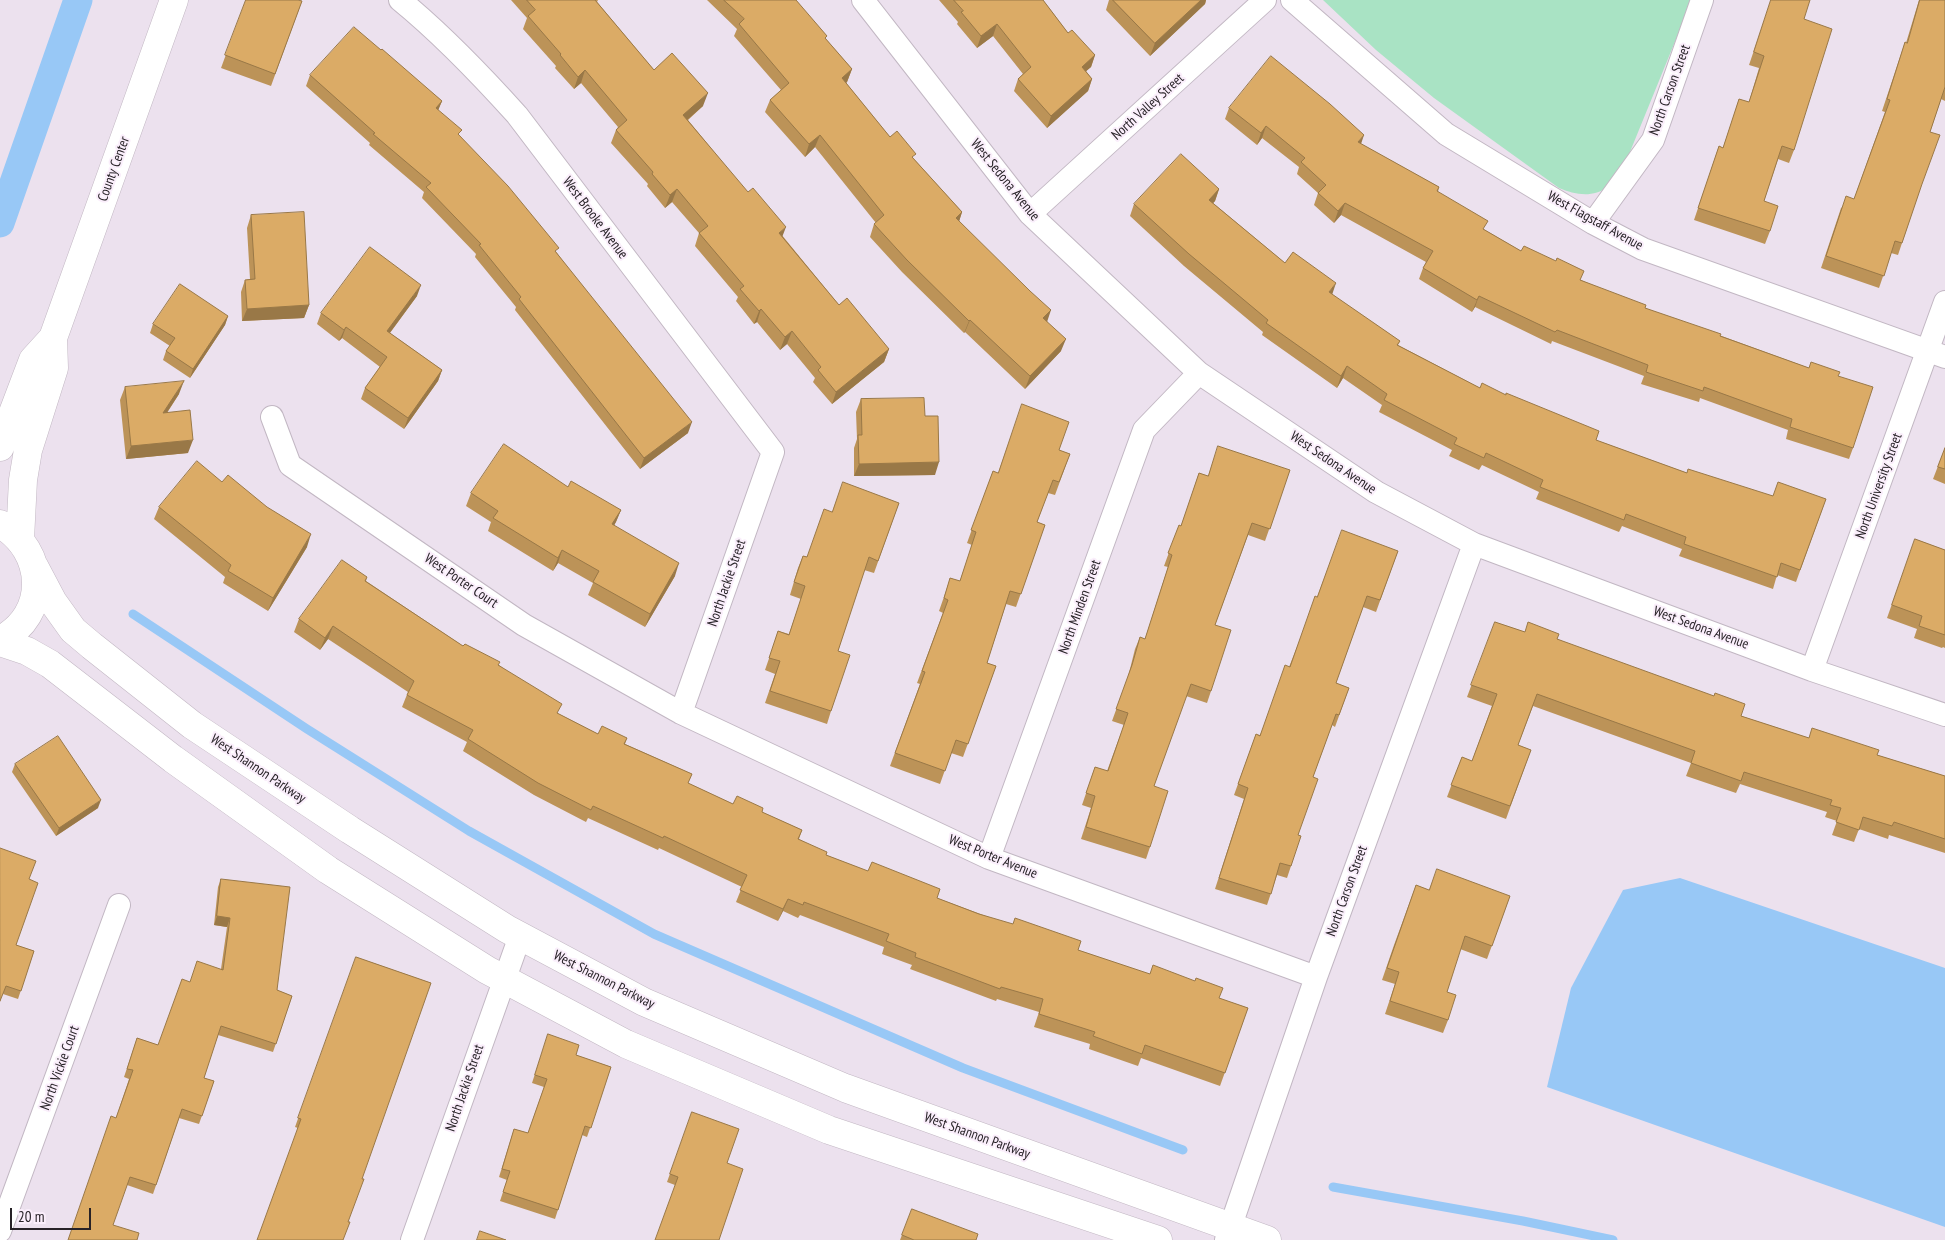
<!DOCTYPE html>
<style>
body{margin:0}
#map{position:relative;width:1945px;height:1240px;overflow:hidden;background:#ece1ee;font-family:"PT Sans Narrow",sans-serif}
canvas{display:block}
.scale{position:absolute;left:10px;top:1208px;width:81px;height:22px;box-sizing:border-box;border:2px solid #272227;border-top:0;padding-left:6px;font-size:15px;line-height:18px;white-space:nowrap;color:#272227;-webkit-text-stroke:4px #faeefb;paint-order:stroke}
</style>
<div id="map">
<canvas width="1945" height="1240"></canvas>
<div class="scale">20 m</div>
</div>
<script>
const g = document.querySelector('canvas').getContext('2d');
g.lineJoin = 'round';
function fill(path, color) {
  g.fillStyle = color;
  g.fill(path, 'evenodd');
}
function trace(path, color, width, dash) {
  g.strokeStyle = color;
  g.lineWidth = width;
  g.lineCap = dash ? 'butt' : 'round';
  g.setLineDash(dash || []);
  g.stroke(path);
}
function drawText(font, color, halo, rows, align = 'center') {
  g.font = font + ' "PT Sans Narrow",sans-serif';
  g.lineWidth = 4;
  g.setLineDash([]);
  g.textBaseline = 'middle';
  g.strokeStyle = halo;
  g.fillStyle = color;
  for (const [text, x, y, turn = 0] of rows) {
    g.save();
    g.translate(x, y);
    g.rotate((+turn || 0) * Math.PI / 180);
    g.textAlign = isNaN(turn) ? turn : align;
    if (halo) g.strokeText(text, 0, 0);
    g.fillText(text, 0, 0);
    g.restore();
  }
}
fill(new Path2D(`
 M1323 0H1692L1623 169C1619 174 1614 183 1608 187 1593 198 1575 195 1559 188L1434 98 1376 50Z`), '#a9e3c4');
fill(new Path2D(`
 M1680 878 1945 968V1227L1547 1087 1571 988 1623 890Z`), '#98c8f6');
trace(new Path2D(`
 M133 614 307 729 469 831 654 934 963 1068 1183 1150
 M1333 1187 1523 1221 1613 1240`), '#98c8f6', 9);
trace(new Path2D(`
 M0 223 78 0`), '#98c8f6', 29);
const minor = new Path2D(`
 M400 0C443 35 480 74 517 115L773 452 681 713
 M863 0 1030 214 1199 373 1376 492 1474 544 1812 670 1945 715
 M1292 0 1446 134 1593 223 1643 249 1945 357
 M1030 214 1265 0
 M1593 223 1653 140 1702 0
 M272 417 290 465 524 625 681 713 989 858 1316 977
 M1812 670 1945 302
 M989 858 1144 430 1199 373
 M0 1231 119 905
 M412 1240 520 936
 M1226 1240 1316 977 1474 544`);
const tertiary = new Path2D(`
 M0 447 33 360 53 338
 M0 524C46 550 50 615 0 640
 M20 539 23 480 28 450 54 368 53 338 174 0
 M34 566 53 602 73 630 92 646 192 725 350 830 507 929 644 1002 845 1088 1267 1240
 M0 642 27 651 50 664 173 759 328 870 487 970 626 1044 829 1130 1158 1240`);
trace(minor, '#c2b7c3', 24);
trace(tertiary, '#c2b7c3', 29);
trace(minor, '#fff', 22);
trace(tertiary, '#fff', 28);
fill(new Path2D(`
 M246 0 302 1 271 86 221 68Z
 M511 0H598L597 2 654 70 703 106 688 120 839 305 889 349 884 362 832 404 813 382 815 378 787 344 780 350 757 322 754 324 736 301 738 297 695 246 699 233 672 202 665 208 647 186 648 184 611 143 616 130 618 127 581 83 574 89 555 68 556 66 523 29 527 18Z
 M707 0H796L826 39 852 69 847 82 846 83 890 137 914 159 962 212 959 221 1047 321 1061 351 1025 389 965 332 964 333 902 272 870 237 874 224 876 223 815 147 805 157 765 112 770 100 781 90 734 36 737 29Z
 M939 0H1043L1068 33 1095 55 1091 67 1086 71 1092 79 1088 91 1047 128 1014 91 1018 79 1023 74 993 36 977 48 957 24 958 22Z
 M1109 0H1206L1205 4 1150 56 1106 10Z
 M1771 0 1804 19 1794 150 1789 163 1778 159 1764 201 1770 231 1765 244 1694 220 1719 146 1723 148 1739 99 1749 102 1759 68 1749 65Z
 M1919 0H1945V101L1941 99 1930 132 1920 189 1898 255 1891 253 1879 288 1821 268 1841 208 1854 199 1885 112 1882 111 1905 42 1906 43Z
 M381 50 442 101 438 110 557 253 688 433 640 469 515 310 516 307 475 257 476 254 422 198 424 192 369 145 370 143 306 86 310 75Z
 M1229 108 1361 144 1439 187 1438 192 1485 230 1521 251 1581 280 1645 308 1809 368 1838 376 1853 448 1849 459 1786 439 1788 430 1700 398 1699 402 1641 384 1644 376 1552 341 1551 344 1475 307 1472 312 1419 279 1423 268 1426 262 1341 215 1334 223 1314 205 1318 193 1297 174 1299 167 1262 138 1257 145 1225 119Z
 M1219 189 1215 201 1213 203 1285 263 1400 341 1398 345 1480 388 1596 440 1687 473 1773 496 1826 499 1796 582 1777 575 1773 589 1679 556 1682 549 1622 526 1619 532 1536 499 1539 492 1482 465 1479 470 1449 456 1452 450 1379 412 1382 405 1343 378 1337 388 1262 335 1263 332 1184 266 1130 216 1134 204Z
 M251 215 309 305 304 318 242 321 241 292 245 280 250 279 247 228Z
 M417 296 390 333 442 370 438 381 404 429 361 399 365 388 380 367 342 338 339 341 317 324 321 313Z
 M228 316 225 325 190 378 163 360 166 351 170 346 150 333 153 324Z
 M125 387 179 394 167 413 188 453 126 459 120 400Z
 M861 399 925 416 935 475 854 476V448L857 439 856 412Z
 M1945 448V484L1933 479Z
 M1059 450 1070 454 1055 495 1048 493 1037 522 1045 525 1016 607 1006 604 987 663 996 666 963 757 951 753 940 784 890 766 920 684 917 683 943 613 939 611 946 591 950 578 960 581 972 545 967 543 993 471 997 473Z
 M1290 470 1265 541 1248 535 1215 625 1211 691 1207 703 1186 696 1154 786 1150 847 1146 859 1081 839 1091 808 1082 805 1095 767 1107 771 1124 725 1112 721 1128 677 1135 649 1140 637 1145 639 1168 567 1164 566 1179 525 1181 526 1199 473 1208 476Z
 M222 482 307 547 268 611 223 583 225 577 154 519 159 507Z
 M568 487 621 510 614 526 675 576 645 627 588 595 593 583 558 563 553 571 488 531 491 522 466 506 471 493Z
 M899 503 874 573 864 570 838 651 831 711 827 724 765 703 775 674 765 670 774 644 778 631 789 634 801 599 790 595 798 568 803 556 807 557 832 512Z
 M1915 539 1945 550V648L1943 647 1942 648 1914 638 1917 629 1887 618Z
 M1398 551 1376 612 1363 607 1336 683 1349 688 1335 727 1332 725 1313 777 1298 835 1291 866 1287 878 1277 875 1267 905 1215 889 1244 799 1234 795 1256 734 1260 735 1289 667 1317 597Z
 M367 577 366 581 463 646 499 665 559 714 598 734 627 738 625 744 692 774 688 783 733 804 762 812 802 830 799 839 826 855 937 898 1078 950 1248 1008 1220 1086 1141 1058 1138 1066 1089 1049 1090 1044 1034 1027 1039 1012 997 999 996 1001 910 969 912 965 882 954 884 947 800 915 798 918 783 911 778 921 736 902 742 887 659 848 658 850 588 818 586 822 534 795 463 751 467 742 402 707 408 692 328 639 320 650 294 632 299 619Z
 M1495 622 1525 632 1557 639 1741 716 1809 738 1877 755 1945 776V853L1889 835 1888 839 1859 829 1854 842 1832 835 1837 821 1825 817 1827 812 1740 784 1736 793 1686 776 1691 763 1533 706 1518 745 1531 750 1506 819 1447 797 1462 757 1472 761 1492 706 1467 697Z
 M15 764 98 808 56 836 12 772Z
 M29 879 16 945 34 951 18 999 3 994Z
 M221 879 277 990 292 996 273 1052 218 1035 204 1078 214 1081 199 1124 179 1118 153 1194 127 1185 68 1240 116 1118 129 1079 124 1077 137 1038 158 1045 221 969 227 927 214 925 218 887Z
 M1416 885 1429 890 1510 896 1487 959 1460 949 1447 992 1448 1020 1443 1033 1385 1014 1395 984 1382 980 1394 945Z
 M356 957 431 983 298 1128 295 1127Z
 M548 1034 576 1055 611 1067 587 1137 582 1135 555 1219 500 1201 507 1180 499 1177 514 1129 528 1133 544 1087 532 1083Z
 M692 1112 727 1163 675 1185 667 1182Z
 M912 1209 976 1240H900Z`), '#bc9358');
fill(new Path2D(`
 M1201 0H1206L1205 4 1150 56 1155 43Z
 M997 24 993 36 977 48 981 36Z
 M1095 55 1091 67 1077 79 1082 67Z
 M852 69 847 82 838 90 842 78Z
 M585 70 581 83 574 89 578 77Z
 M1092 79 1088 91 1047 128 1051 116Z
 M708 93 703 106 679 127 683 115Z
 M442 101 437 113 436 108Z
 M1266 126 1262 138 1257 145 1261 133Z
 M820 135 815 147 805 157 809 144Z
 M1364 135 1360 147 1358 142Z
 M677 189 672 202 665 208 670 195Z
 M1219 189 1215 201 1205 212 1209 200Z
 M1345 203 1341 215 1334 223 1338 211Z
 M962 212 958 225 956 218Z
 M786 227 781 240 779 233Z
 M1336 283 1332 295 1329 292Z
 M421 285 417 296 383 342 387 331Z
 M1479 296 1475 307 1472 312 1477 300Z
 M309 305 304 318 242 321 247 309Z
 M761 309 757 322 754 324 759 311Z
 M1051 310 1047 322 1043 318Z
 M228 316 225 325 190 378 193 369Z
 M970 320 965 332 964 333 969 321Z
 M346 327 342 338 339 341 344 330Z
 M792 331 787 344 780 350 785 337Z
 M1066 339 1061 351 1025 389 1030 376Z
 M889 349 884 362 832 404 836 392Z
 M1347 366 1343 378 1337 388 1341 376Z
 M442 370 438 381 404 429 408 418Z
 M184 381 179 394 158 426 163 413Z
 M692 422 688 433 640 469 644 458Z
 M193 440 188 453 126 459 131 446Z
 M939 462 935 475 854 476 859 464Z
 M621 510 616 522 607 537 612 524Z
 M311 534 307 547 268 611 273 598Z
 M562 550 558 563 553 571 558 558Z
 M679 563 675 576 645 627 650 614Z
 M333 626 328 639 320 650 325 638Z
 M101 800 98 808 56 836 59 828Z
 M788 899 783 911 778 921 783 909Z
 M217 916 230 918 227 927 214 925Z`), '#997847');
const building = new Path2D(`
 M246 0H298L302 1 275 74 225 55Z
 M527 0H595L654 70 672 53 708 93 683 115 748 192 753 188 786 227 779 233 839 305 847 298 889 349 836 392 818 370 821 367 792 331 785 337 761 309 759 311 740 289 744 286 699 233 708 226 677 189 670 195 652 174 653 172 616 130 627 120 585 70 578 77 560 55 561 54 528 16 535 10Z
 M724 0H796L827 36 825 38 852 69 842 78 890 137 897 131 916 154 912 157 962 212 956 218 1030 291 1051 310 1043 318 1066 339 1030 376 970 320 969 321 907 260 874 224 884 215 820 135 809 144 770 100 789 83 739 24 744 19Z
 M954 0H1043L1068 33 1072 30 1095 55 1082 67 1092 79 1051 116 1018 79 1031 67 997 24 981 36 961 12 963 11Z
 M1113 0H1201L1155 43Z
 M1771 0H1810L1804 19 1832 29 1794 150 1782 146 1764 201 1778 206 1770 231 1698 208 1719 146 1723 148 1739 99 1749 102 1764 56 1754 52Z
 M1920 0H1945V87L1930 132 1940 135 1922 184 1902 243 1895 241 1884 276 1826 256 1846 196 1854 199 1890 100 1887 99 1905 42 1907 43Z
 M354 27 381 50 382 49 442 101 436 108 462 130 458 134 508 186 559 248 555 251 692 422 644 458 519 299 521 297 479 245 481 244 426 187 431 183 373 134 375 133 310 75Z
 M1271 56 1330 104 1364 135 1358 142 1439 187 1437 191 1488 221 1483 229 1521 251 1524 246 1556 261 1557 258 1584 271 1580 280 1646 305 1645 308 1721 334 1720 336 1809 368 1811 362 1840 372 1838 376 1873 387 1853 448 1790 427 1792 419 1704 387 1703 391 1646 372 1648 365 1557 330 1555 332 1479 296 1477 300 1423 268 1433 251 1345 203 1338 211 1318 193 1326 185 1301 162 1305 158 1266 126 1261 133 1229 108Z
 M1181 154 1219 189 1209 200 1285 263 1293 252 1336 283 1329 292 1400 341 1397 345 1480 388 1482 383 1506 395V393L1599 431 1596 440 1687 473 1688 469 1773 496 1778 482 1826 499 1800 570 1781 563 1777 577 1684 544 1686 537 1626 514 1624 520 1540 487 1543 480 1486 453 1484 458 1454 444 1457 438 1384 400 1387 394 1347 366 1341 376 1266 323 1268 320 1189 254 1134 204Z
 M304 212 309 305 247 309 245 280 255 279 251 215Z
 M370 247 421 285 387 331 442 370 408 418 365 388 387 357 346 327 344 330 321 313Z
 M180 284 228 316 193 369 166 351 175 338 153 324Z
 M184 381 163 413 190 410 193 440 131 446 125 387Z
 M924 398 925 416H938L939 462 859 464 858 435H862L861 399Z
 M1022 404 1069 422 1059 450 1070 454 1059 482 1053 480 1037 522 1045 525 1021 594 1010 591 987 663 996 666 968 744 956 740 945 771 895 753 925 672 922 671 948 600 944 598 950 578 960 581 976 532 971 530 993 471 998 473Z
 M504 444 568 487 571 481 621 510 612 524 679 563 650 614 593 582 599 571 562 550 558 558 493 518 498 511 471 493Z
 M1218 446 1290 470 1270 529 1252 523 1215 625 1231 630 1211 691 1191 684 1154 786 1168 791 1150 847 1086 827 1095 796 1086 793 1095 767 1108 771 1128 713 1116 709 1132 665 1140 637 1145 639 1172 555 1168 553 1179 525 1181 526 1199 473 1208 476Z
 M1945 448V469L1938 467Z
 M197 461 222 482 228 475 267 507 311 534 273 598 228 571 231 565 159 507Z
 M843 482 899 503 878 561 869 557 838 651 850 655 831 711 770 691 780 661 769 658 778 631 789 635 805 586 794 582 803 556 807 557 824 509 832 512Z
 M1342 530 1398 551 1380 600 1367 596 1336 683 1349 688 1339 715 1336 714 1313 777 1318 779 1298 835 1301 836 1291 866 1280 863 1271 894 1219 878 1248 788 1238 784 1256 734 1260 736 1285 665 1290 667 1315 596 1317 597Z
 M1915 539 1945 550V635L1919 626 1922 616 1892 605Z
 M342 560 367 577 365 581 463 646 465 644 500 662 498 665 562 704 557 713 598 734 602 726 627 738 624 744 692 774 688 783 733 804 737 796 763 808 762 812 802 830 798 839 827 852 826 855 868 871 872 862 940 889 937 898 979 914 1013 924 1015 918 1081 941 1078 950 1150 974 1153 965 1195 981 1196 978 1223 988 1219 998 1248 1008 1225 1073 1145 1045 1142 1054 1093 1036 1095 1032 1039 1014 1043 999 1001 987 1000 989 915 957 916 953 886 941 889 934 804 902 803 905 788 899 783 909 740 890 747 875 664 836 663 838 593 806 591 810 538 783 468 739 473 730 407 695 414 681 333 626 325 638 299 619Z
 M1495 622 1525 632 1528 622 1559 634 1557 639 1714 696 1715 693 1745 704 1741 716 1809 738 1812 728 1879 750 1877 755 1945 776V839L1894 822 1892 826 1863 817 1859 830 1836 822 1841 808 1830 805 1832 800 1744 772 1741 781 1691 763 1695 751 1537 694 1518 745 1531 750 1510 806 1451 785 1462 757 1472 761 1497 694 1471 685Z
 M58 736 101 800 59 828 15 764Z
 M0 848 36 861 29 879 38 883 16 945 34 951 21 991 6 986 0 1001Z
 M1437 869 1510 896 1492 946 1465 936 1447 992 1456 995 1448 1020 1390 1001 1399 972 1387 968 1416 885 1429 890Z
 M221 879 290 887 277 990 292 996 276 1044 221 1026 204 1078 214 1081 202 1116 182 1109 156 1185 130 1177 113 1225 139 1233 137 1240H68L111 1116 116 1118 133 1070 127 1069 137 1038 158 1045 182 979 190 982 197 961 223 970 230 918 217 916Z
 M356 957 431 983 362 1179H364L348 1222H350L343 1240H257L301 1119 298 1118Z
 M548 1034 579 1045 576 1055 611 1067 591 1128 585 1126 558 1210 503 1192 510 1171 502 1169 514 1129 528 1133 547 1079 535 1075Z
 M692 1112 739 1129 727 1163 743 1169 719 1240H655L678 1177 670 1174Z
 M912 1209 978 1234 976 1240H914L902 1235Z
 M480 1231 506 1240H477Z`);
fill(building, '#dbab66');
trace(building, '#997847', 1);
drawText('14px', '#272227', '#faeefb', [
 ["North Carson Street",1670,90,-70],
 ["North Valley Street",1148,107,-42],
 ["County Center",114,169,-70],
 ["West Sedona Avenue",1005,180,51],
 ["West Brooke Avenue",595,218,53],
 ["West Flagstaff Avenue",1595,221,29],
 ["West Sedona Avenue",1333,463,34],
 ["North University Street",1879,486,-70],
 ["West Porter Court",461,581,34],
 ["North Jackie Street",727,583,-71],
 ["North Minden Street",1080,607,-70],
 ["West Sedona Avenue",1701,628,20],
 ["West Shannon Parkway",258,769,34],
 ["West Porter Avenue",993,857,22],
 ["North Carson Street",1347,891,-70],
 ["West Shannon Parkway",604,980,27],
 ["North Vickie Court",60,1068,-70],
 ["North Jackie Street",465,1088,-71],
 ["West Shannon Parkway",977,1136,20]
]);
</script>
